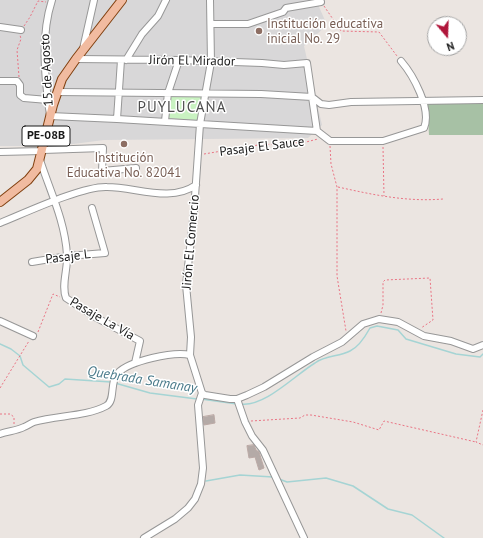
<!DOCTYPE html>
<meta charset="utf-8">
<style>
body{margin:0}
#map{position:relative;width:483px;height:538px;overflow:hidden;background:#ebe5e1;font-family:"PT Sans",sans-serif}
canvas{display:block}
.north{position:absolute;left:427px;top:16px;width:40px;height:40px;box-sizing:border-box;background:#fff;border:1px solid #a3a3a3;border-radius:50%;rotate:161deg;font-size:11px;font-weight:700;line-height:16px;text-align:center;color:#1a1a1a}
.north::after{content:'';display:block;margin:auto;width:14px;height:18px;background:#b0153a;clip-path:polygon(50% 0,100% 100%,50% 72%,0 100%)}
</style>
<div id="map">
<canvas width="483" height="538"></canvas>
<div class="north">N</div>
</div>
<script>
const g = document.querySelector('canvas').getContext('2d');
g.lineJoin = 'round';
function fill(path, color) {
  g.fillStyle = color;
  g.fill(path, 'evenodd');
}
function trace(path, color, width, dash) {
  g.strokeStyle = color;
  g.lineWidth = width;
  g.lineCap = dash ? 'butt' : 'round';
  g.setLineDash(dash || []);
  g.stroke(path);
}
function drawText(font, color, halo, rows, align = 'center') {
  g.font = font + ' "PT Sans",sans-serif';
  g.lineWidth = 3;
  g.setLineDash([]);
  g.textBaseline = 'middle';
  g.strokeStyle = halo;
  g.fillStyle = color;
  for (const [text, x, y, turn = 0] of rows) {
    g.save();
    g.translate(x, y);
    g.rotate((+turn || 0) * Math.PI / 180);
    g.textAlign = isNaN(turn) ? turn : align;
    if (halo) g.strokeText(text, 0, 0);
    g.fillText(text, 0, 0);
    g.restore();
  }
}
fill(new Path2D(`
 M0 0H316L327 25 304 46 322 125 308 138 104 140 58 146H0Z`), '#d8d7d8');
fill(new Path2D(`
 M483 102V135H429L427 103Z`), '#a7c1a5');
fill(new Path2D(`
 M202 95 197 120 168 118 170 96Z`), '#c9f2c1');
trace(new Path2D(`
 M0 344 11 349 20 356 23 365 49 387 59 384 65 379 111 382
 M115 383 150 393 197 399
 M201 399 237 404
 M241 404C265 407 295 375 315 363 326 355 339 357 350 351 359 347 365 337 370 328L377 326 398 330 406 339 456 354 480 357 483 354
 M279 479 287 482 326 478 353 486 388 509 412 515 444 538
 M206 481 240 475 273 477`), '#a5d4d4', 1.5);
const building = new Path2D(`
 M214 415 215 423 204 425 203 417Z
 M254 445 256 450 259 452 264 468 259 470 255 457 249 458 247 446Z`);
fill(building, '#b4aaa7');
trace(building, '#bba9a5', 1);
const minor = new Path2D(`
 M52 0C40 37 45 79 50 116L117 119 317 131
 M211 24H248L283 12 286 8 321 2
 M0 27 21 30
 M83 49 94 0
 M76 59 179 60 262 63 284 65 307 63 317 131
 M126 60 142 34 158 16 166 0
 M0 81H17L20 85V95L24 98 48 100
 M57 92 261 94 312 97 321 104 329 105 351 102 483 100
 M117 119 121 60
 M165 121 168 93 179 60
 M317 131 330 141H383L424 128C432 109 413 75 401 61
 M43 150 103 148 102 171 136 168
 M0 152 42 151
 M40 160C50 191 65 221 67 255 68 269 61 285 66 298L95 317 140 341 135 363
 M0 223C25 213 82 186 107 187 136 187 170 203 196 185
 M32 262 68 256 105 253 92 208
 M0 321 33 336
 M202 393 205 395 230 399H237L247 395 264 387 313 357 342 342 363 324 379 319 398 322 424 336 451 341 473 349 483 345
 M237 399 245 422 252 436 263 450 304 538
 M0 434C8 431 16 431 24 427 27 426 31 423 34 422 57 415 85 417 106 406 116 401 109 382 118 373 129 361 174 351 190 355
 M144 538 175 519 188 508 195 499 201 484 203 468 198 405 202 393 190 355 191 337 186 285 194 211 200 124 211 62 210 0`);
const major = new Path2D(`
 M0 202 28 180 37 169 53 105 62 79 76 59 122 0`);
trace(minor, '#979797', 8);
trace(major, '#814010', 10);
trace(new Path2D(`
 M324 6 341 31 379 32 397 56
 M24 26 30 17 38 1 46 2
 M19 77 17 50 21 39 20 35
 M330 146 331 164 337 187V276L346 331
 M383 147 384 196
 M204 154 258 145 306 142 318 139
 M338 187C374 195 407 202 443 199
 M381 313 383 305V282L385 280 430 278 433 320 421 328
 M38 332 53 294 60 297
 M0 388 29 341
 M483 410 476 442 483 445
 M0 414H10L14 417V425
 M251 421 300 418 305 415H311L353 422 379 430 384 421 476 442`), '#e97484', 1, [2, 2]);
trace(minor, '#fff', 6);
trace(major, '#f1bba0', 8);
for (const [x, y, r, color] of [
 [259,31,4,"#8d6e63"],
 [124,144,4,"#8d6e63"]
]) {
  const dot = new Path2D();
  dot.arc(x, y, r, 0, 2 * Math.PI);
  g.fillStyle = color;
  g.fill(dot);
  trace(dot, '#fff', 1.5);
}
for (const [x, y, w] of [
 [46,136,48]
]) {
  const box = new Path2D();
  box.roundRect(x - w / 2, y - 10, w, 20, 3);
  g.fillStyle = '#fff';
  g.fill(box);
  trace(box, '#1a1a1a', 1);
}
drawText('bold 12px', '#1a1a1a', null, [
 ["PE-08B",46,136]
]);
drawText('13px', '#785e54', '#fff', [
 ["Institución educativa",267,24],
 ["inicial No. 29",267,39],
 ["Institución",124,158,"center"],
 ["Educativa No. 82041",124,173,"center"]
], 'left');
drawText('13px', '#1a1a1a', '#fff', [
 ["Jirón El Mirador",192,61,1],
 ["15 de Agosto",47,70,-93],
 ["Pasaje El Sauce",262,147,-7],
 ["Jirón El Comercio",191,242,-85],
 ["Pasaje L",68,257,-7],
 ["Pasaje La Vía",102,319,30]
]);
drawText('italic 14px', '#487989', '#fff', [
 ["Quebrada Samanay",142,380,9]
]);
g.letterSpacing = '1px';
drawText('15px', '#4d4d4d', '#fff', [
 ["PUYLUCANA",182,108]
]);
g.letterSpacing = '0px';
</script>
